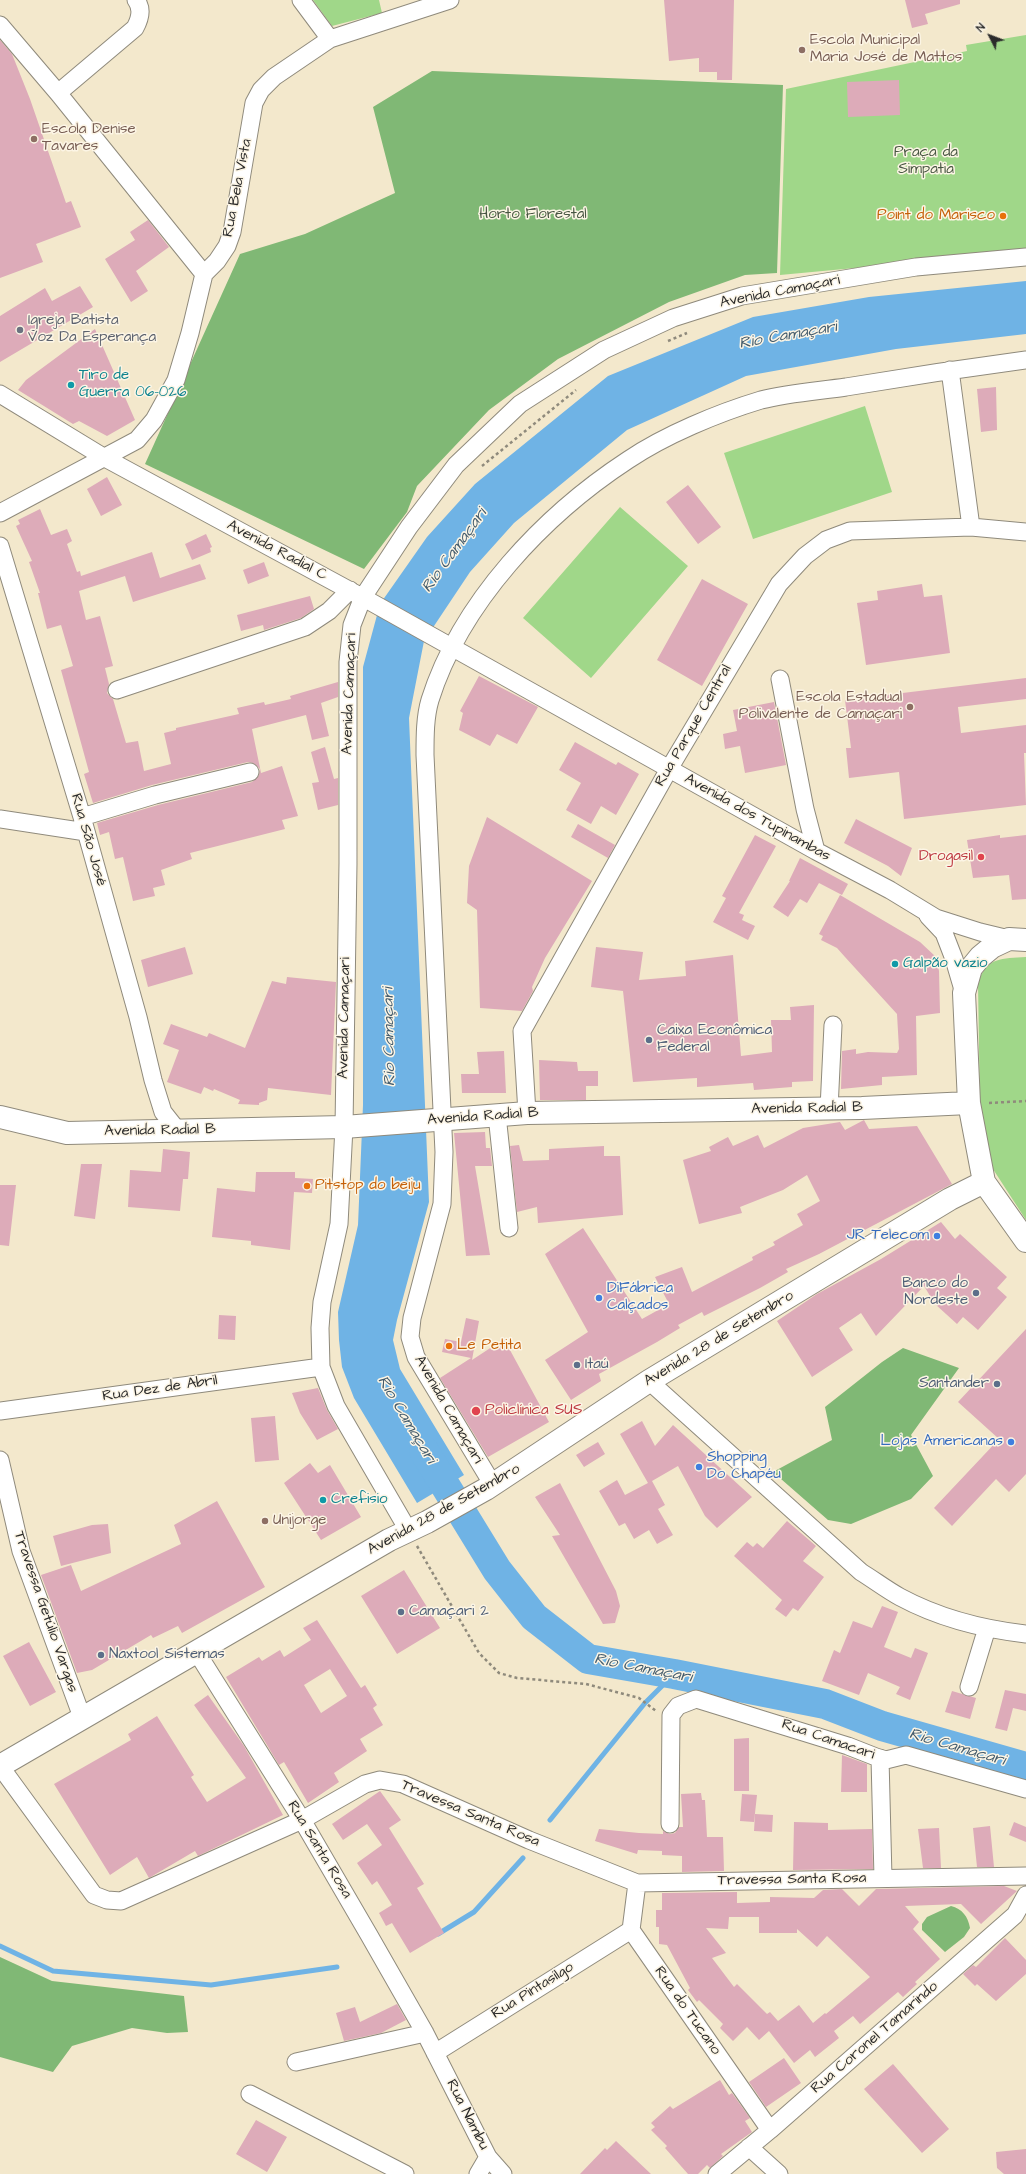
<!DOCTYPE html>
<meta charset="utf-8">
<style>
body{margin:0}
#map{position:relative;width:1026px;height:2174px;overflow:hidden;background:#f3e8cc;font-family:"Architects Daughter",sans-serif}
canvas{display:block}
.north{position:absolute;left:970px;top:16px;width:40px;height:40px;-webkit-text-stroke:3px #fcf5e5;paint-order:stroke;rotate:312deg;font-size:11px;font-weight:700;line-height:16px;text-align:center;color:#2b2b2b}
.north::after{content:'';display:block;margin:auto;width:14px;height:18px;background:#2b2b2b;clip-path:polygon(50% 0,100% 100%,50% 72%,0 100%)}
</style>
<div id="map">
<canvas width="1026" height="2174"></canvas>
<div class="north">N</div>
</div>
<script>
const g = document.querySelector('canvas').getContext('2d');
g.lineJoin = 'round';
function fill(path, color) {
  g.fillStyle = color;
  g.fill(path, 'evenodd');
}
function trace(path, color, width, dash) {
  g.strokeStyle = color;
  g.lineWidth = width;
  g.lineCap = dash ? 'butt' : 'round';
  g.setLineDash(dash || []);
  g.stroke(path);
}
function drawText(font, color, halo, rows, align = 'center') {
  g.font = font + ' "Architects Daughter",sans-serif';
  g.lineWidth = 3;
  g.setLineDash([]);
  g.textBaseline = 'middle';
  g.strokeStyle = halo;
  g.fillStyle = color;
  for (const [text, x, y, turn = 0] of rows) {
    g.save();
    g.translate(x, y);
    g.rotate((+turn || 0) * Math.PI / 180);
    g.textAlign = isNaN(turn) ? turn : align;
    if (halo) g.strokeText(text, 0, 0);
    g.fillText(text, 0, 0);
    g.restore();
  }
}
fill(new Path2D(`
 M313 0H379L382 13 332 26Z
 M1026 35V252L780 275 786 89 967 51 966 45Z
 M865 406 892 492 753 539 724 453Z
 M620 507 688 566 591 678 523 618Z
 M1026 957V1220L991 1166 980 1111 978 983C987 956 1002 959 1026 957Z`), '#a0d789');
fill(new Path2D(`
 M432 71 783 85 777 273 745 275 669 302 558 359 489 410 417 486 407 512 364 569 145 464 240 254 305 234 395 193 373 107Z
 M903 1348 959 1368 911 1435 933 1476 911 1499 851 1524 828 1520 773 1472 832 1440 825 1407 882 1362Z
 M951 1906C962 1909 968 1916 970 1928L964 1937 945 1952 922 1930V1924L927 1917Z
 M0 1957 52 1981 184 1996 188 2032 167 2033 132 2028 72 2046 53 2072 0 2057Z`), '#80b875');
fill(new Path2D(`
 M1026 281V334L896 349 746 376 627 430 514 523 470 572 424 641 409 718 429 1202 397 1320 393 1340 400 1369 464 1475 417 1503 354 1398 342 1367 339 1340 338 1312 358 1225 363 1105V667L380 604 427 537 475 484 608 376 753 317 869 297Z`), '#6fb3e5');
trace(new Path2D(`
 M550 1820 645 1703 674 1674
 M438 1934 474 1912 523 1858
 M0 1946 53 1971 211 1985 337 1967`), '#6fb3e5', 5);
trace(new Path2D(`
 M424 1451 497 1570 534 1617 588 1659 674 1674 825 1704 882 1726 1026 1767`), '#6fb3e5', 30);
fill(new Path2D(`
 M664 0H734L732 80H717V72H699V58L669 61Z
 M905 0H960V4L925 14 928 24 912 28Z
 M0 40 12 54 30 99 66 203 71 201 81 227 36 244 43 262 0 278Z
 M899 80 900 115 848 117 847 82Z
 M148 220 169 247 136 271 148 291 131 302 105 259 135 240 130 232Z
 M80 286 93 307 0 362V316L45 288 52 301Z
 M95 329 135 420 107 436 79 421 73 424 18 390 26 380Z
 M996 387 997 430 981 432 977 389Z
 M107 477 122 505 101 516 87 489Z
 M688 485 721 527 698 544 666 502Z
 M40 509 51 535 67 529 72 541 67 544 77 572 80 571 81 576 152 552 160 578 200 564 206 579 133 602 125 576 79 591 86 620 100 616 113 666 105 668 109 684 107 693 113 699 126 743 138 741 144 771 171 764 164 733 176 730V728L239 714 237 708 264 702 265 705 291 699 290 696 338 682V697L321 703 329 736 312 740 306 715 252 729 261 773 282 766 298 816 282 820 285 829 190 853 192 859 161 870 165 885 153 888 155 896 133 901 123 857 115 859 109 832 100 835 97 823 158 805 252 782 259 775 260 769 253 763 248 762 152 785 93 803 84 774 89 772 61 670 73 666 61 625 47 629 38 593H40L29 562 32 561 16 526 20 524 18 520Z
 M206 534 212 547 210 548 211 552 192 560 185 544Z
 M264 562 269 576 248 584 243 570Z
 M702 579 748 604 702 686 657 660Z
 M922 584 924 597 942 595 950 653 866 665 857 603 878 600 877 591Z
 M310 596 314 609 301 618 264 630 263 625 241 631 237 615Z
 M479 676 538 707 517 744 497 734 490 746 459 730 463 713 460 711Z
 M1026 678V699L958 707 961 733 1026 725V753H1024L1026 805 904 819 899 772 849 778 846 748H851L845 700Z
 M774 702 786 765 745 773 740 746 725 749 723 734 737 731 733 710Z
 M575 742 616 765 618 762 639 774 616 815 601 806 591 824 566 810 581 783 559 770Z
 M325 747 334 779 338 778V805L318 810 312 783 319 782 311 752Z
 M487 817 592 881 545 958 532 987 533 991 522 1011 480 1008 477 910 467 903 469 866Z
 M856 819 912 848 901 876 888 866 844 843Z
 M578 824 615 845 608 858 571 837Z
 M755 835 776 846 739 913 744 915 742 920 755 926 748 940 713 922 726 898 722 896Z
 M1000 835V838L1026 835V899L1012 900 1009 875 973 878 967 840Z
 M800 858 848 884 842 895 819 883 807 903 800 899 788 917 773 907 790 881H789Z
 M840 895 920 942 936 957 939 971 940 1013 916 1016 917 1075 882 1077V1085L841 1089 842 1051 856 1049V1054L868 1052 897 1053 899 1049 897 1014 845 957 837 948 821 940 823 936 819 934Z
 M185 947 193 974 148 987 141 960Z
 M596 947 643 952 639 980 686 976 685 961 733 955 741 1056 772 1052 771 1020H791L790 1007 814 1005 813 1081 792 1082V1087L754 1090 753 1083 697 1087V1078L633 1082 623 991 591 987Z
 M287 977 336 982 331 1095 268 1088 267 1100 259 1103V1105L238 1104 240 1100 214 1089 213 1091 204 1087 201 1094 167 1082 179 1050 163 1044 171 1024 207 1037 209 1033 245 1048 272 981 286 984Z
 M504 1051 506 1093H462L461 1074H479L477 1052Z
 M539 1060 577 1062 578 1071H598V1086H586V1100H540Z
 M864 1120 869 1129 917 1126 952 1184 819 1254 786 1269 788 1272 760 1288 704 1316 702 1312 678 1325 680 1328 657 1342 599 1374 601 1381 571 1400 545 1360 588 1332 545 1254 583 1228 642 1319 669 1304 655 1277 682 1267 692 1292 753 1260 752 1257 775 1245 773 1242 803 1225 797 1214 820 1201 807 1175 783 1190 740 1207 742 1213 699 1224 683 1160 711 1151 709 1147 728 1137 733 1146 758 1135 764 1148 803 1128 840 1122 845 1130Z
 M485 1132 486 1148H490L492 1166H475L490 1255 466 1256 454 1133Z
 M519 1145 523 1161 549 1160V1149L604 1146V1156H620L623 1215 538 1223 537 1207 517 1212 510 1146Z
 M163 1149 190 1152 188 1179H183L180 1211 128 1207 130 1170 161 1172Z
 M81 1164H102L95 1219 74 1216Z
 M256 1172H295V1178L313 1179 312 1193 294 1192 290 1250 251 1245V1241L212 1237 217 1188 255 1192Z
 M0 1185H16L9 1246 0 1245Z
 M941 1222 955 1239 960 1234 1007 1277 997 1288 1007 1297 978 1330 963 1317 957 1324 935 1304 924 1286 876 1336 861 1313 839 1328 853 1350 812 1377 777 1321 817 1294 881 1259Z
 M219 1315 236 1316 235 1340 218 1339Z
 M466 1318 479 1321 472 1360 504 1339 549 1422 488 1457 440 1378 471 1358 442 1352 445 1339 461 1342Z
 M1026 1329V1474L1009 1492 996 1479 952 1526 934 1508 999 1439 958 1402Z
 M318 1388 327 1410 338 1429 317 1440 300 1413 292 1393Z
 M275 1416 279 1460 255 1462 251 1418Z
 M642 1421 655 1446 673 1425 752 1497 717 1528 705 1516 678 1466 652 1481 665 1505 658 1509 673 1535 657 1544 649 1530 634 1539 625 1523 619 1526 599 1491 617 1480 625 1495 648 1483 620 1434Z
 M598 1442 605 1454 584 1467 576 1455Z
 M310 1463 318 1473 330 1465 361 1517 321 1540 284 1483Z
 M560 1483 616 1591 620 1606 615 1623 603 1624 552 1536 560 1535 535 1497Z
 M217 1501 265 1587 182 1633 178 1626 153 1638 151 1635 92 1670 77 1673 41 1575 71 1565 81 1591 181 1544 174 1525Z
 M787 1521 816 1546 803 1561 824 1577 798 1611 793 1608 786 1617 775 1609 782 1600 734 1556 747 1542 753 1547 757 1543 763 1548Z
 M108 1524 111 1553 61 1566 53 1536 92 1525Z
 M404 1570 440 1628 397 1654 361 1596Z
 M882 1606 898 1612 884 1647 911 1658 915 1648 928 1653 910 1700 896 1694 900 1687 868 1673 859 1695 822 1681 834 1650 840 1653 853 1621 872 1628Z
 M317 1620 361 1688 365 1685 377 1705 373 1708 383 1725 360 1739 367 1751 334 1773 339 1782 308 1803 284 1762 279 1765 226 1677 259 1657 262 1661 280 1650 284 1657 311 1640 303 1628ZM330 1669 347 1696 321 1713 304 1685Z
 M29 1642 56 1692 30 1706 3 1656Z
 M1005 1690 1026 1694V1711L1013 1708 1007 1731 995 1728Z
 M952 1691 976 1698 970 1719 945 1712Z
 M208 1695 244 1746 283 1815 198 1856 195 1851 149 1878 137 1857 110 1875 54 1784 131 1740 128 1734 157 1716 194 1775 191 1777 207 1802 246 1778 194 1705Z
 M749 1738V1791H734V1739Z
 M842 1755 867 1764V1792H841Z
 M380 1791 401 1820 389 1828 424 1884 417 1888 444 1933 410 1953 392 1923 386 1926 379 1913 392 1905 377 1881 372 1885 357 1863 382 1845 367 1824 343 1840 332 1824Z
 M701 1793 702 1800H705L707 1837H723L724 1871 682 1872V1856L662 1855V1851L638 1850 637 1854 595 1841 599 1829 639 1833 663 1834V1831L670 1834 675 1833 679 1827H683L681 1794Z
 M742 1794 757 1795 754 1822 740 1821Z
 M755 1814 773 1815 772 1832 754 1831Z
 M794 1822 828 1823V1830L872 1829 873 1869 793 1870Z
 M1014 1822 1026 1827V1842L1009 1835Z
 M990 1826 994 1867H977L973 1828Z
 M939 1828 941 1868H923L918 1829Z
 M1004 1886 1017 1891 981 1924 961 1904 905 1906 919 1922 913 1929 940 1959 915 1982 917 1984 903 1997 898 1992 860 2024 853 2016 834 2031 839 2038 815 2057 810 2050 794 2063 769 2031 759 2040 747 2027 733 2041 720 2028 723 2024 699 2000 697 2002 688 1990 690 1988 667 1945 659 1944V1927H656V1910H662V1893L737 1892V1903L770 1902V1897L814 1898 823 1890 842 1889 859 1906 876 1889ZM729 1917H759V1933H797V1929L817 1947 827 1936 870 1977 826 2014 825 2013 813 2023 799 2005 778 2021 770 2012 767 2014 737 1984 734 1987 712 1958 726 1953 706 1928 728 1929Z
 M1005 1938 1026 1960V1974L996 2001 977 1984 975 1986 963 1974 973 1965 976 1967Z
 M397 2004 406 2020 381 2033 344 2041 336 2013 355 2007 360 2022Z
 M784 2058 801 2083 766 2107 749 2082Z
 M893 2064 949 2129 922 2153 864 2089Z
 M720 2080 729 2095 732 2093 750 2118 745 2121 752 2132 721 2154 723 2156 710 2168 707 2165 698 2174H688L665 2148 667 2146 651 2130 655 2127 651 2123 670 2106 673 2109Z
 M256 2120 287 2137 267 2172 236 2154Z
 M616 2141 651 2174H580L605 2148 607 2150Z
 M1026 2149V2174H1004L997 2168 996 2152Z`), '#ddabb9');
const minor = new Path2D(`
 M301 0 330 39
 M0 25 58 93 204 274
 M58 93 135 28C140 19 143 9 136 0
 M950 370 971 527
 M0 394 105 458 371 602 816 851 890 890 936 918 980 932 1009 939
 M0 513 137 440 154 420 176 380 190 333 204 274 217 261 227 246 232 232 254 103 261 90 274 77 330 39 450 0
 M0 546 82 817 138 1017 153 1080 163 1112 178 1131
 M780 679 805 809 816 851
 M117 690 305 627 329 611 350 590
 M82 817 155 795 250 772
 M0 819 86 832
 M928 916 944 933 954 959 964 993
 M829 1109 833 1025
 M527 1113 522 1031 669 769 779 584 805 556 826 540 850 531 971 527 1026 532
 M497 1115 509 1228
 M649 1381 861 1572C874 1580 887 1590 900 1597 939 1618 982 1629 1026 1634
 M0 1411 321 1367
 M0 1460 21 1551 82 1717
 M493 1485 416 1357 410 1337 412 1318 442 1204 444 1152 425 755C425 736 425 717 430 700 461 602 544 515 628 460 665 435 718 413 761 400 788 393 818 391 846 387 906 377 966 368 1026 360
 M408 1530 336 1406 321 1367 320 1328 322 1302 339 1224 344 1127 348 863V662L352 625 363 597 409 527 456 465 520 404 604 350 673 318 742 296 916 267 1026 257
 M196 1651 302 1820 369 1935 425 2033 488 2157 503 2174
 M969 1687 987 1628
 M880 1758 883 1878
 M0 1766 94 1895 107 1900 121 1901 302 1820 365 1784 380 1780 403 1784 529 1840 637 1883 1026 1876
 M670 1824 671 1715 678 1706 696 1699 848 1746 876 1757 886 1760 906 1755 1026 1789
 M637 1883 631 1930 770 2130
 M435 2053 631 1930
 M296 2062 425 2033
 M250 2094 405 2174
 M749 2147 779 2174
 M478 2174 488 2157
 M717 2174 770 2130 1015 1915 1026 1895`);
const major = new Path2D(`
 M1026 940 1009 939 992 947 980 957 971 968 964 993 969 1103 984 1182 1026 1241
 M0 1117 67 1133 344 1127 527 1113 862 1108 969 1103
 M0 1766 389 1540 427 1522 486 1489 649 1381 950 1199 984 1182`);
trace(minor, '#8f8a7c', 19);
trace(major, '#8f8a7c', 24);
trace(new Path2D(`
 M668 341 687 333
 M482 466 576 390
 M989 1103 1026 1101
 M417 1546 479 1653 499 1673 517 1678 586 1684 639 1698 656 1711`), '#8f8a7c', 2.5, [3, 3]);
trace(minor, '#fff', 17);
trace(major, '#fff', 22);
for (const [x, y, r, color] of [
 [802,50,4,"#8d6e63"],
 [34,139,4,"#8d6e63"],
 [1003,216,4,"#e8710a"],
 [20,330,4,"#6b7280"],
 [71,385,4,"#0f9aa8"],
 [910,707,4,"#8d6e63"],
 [981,857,4,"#e0444e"],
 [895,964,4,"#0f9aa8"],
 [649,1040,4,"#5c6f8a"],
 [307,1186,4,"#e8710a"],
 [937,1236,4,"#3f7fe0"],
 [976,1293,4,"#5c6f8a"],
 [599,1298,4,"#3f7fe0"],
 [449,1346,4,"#e8710a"],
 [577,1365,4,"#5c6f8a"],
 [997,1384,4,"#5c6f8a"],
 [476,1411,5,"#e0444e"],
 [1011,1442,4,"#3f7fe0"],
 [699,1467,4,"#3f7fe0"],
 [323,1500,4,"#0f9aa8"],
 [265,1521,4,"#8d6e63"],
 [401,1612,4,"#5c6f8a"],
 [101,1655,4,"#5c6f8a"]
]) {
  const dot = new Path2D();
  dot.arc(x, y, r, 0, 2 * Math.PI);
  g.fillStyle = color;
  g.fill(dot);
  trace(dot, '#fcf5e5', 1.5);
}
drawText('15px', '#785e54', '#fcf5e5', [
 ["Escola Municipal",810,41],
 ["Maria José de Mattos",810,58],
 ["Escola Denise",42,130],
 ["Tavares",42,147],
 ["Escola Estadual",902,698,"right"],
 ["Polivalente de Camaçari",902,715,"right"],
 ["Unijorge",273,1521]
], 'left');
drawText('15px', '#485642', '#fcf5e5', [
 ["Praça da",926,153],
 ["Simpatia",926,170],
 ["Horto Florestal",533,215]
]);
drawText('15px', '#2b2b2b', '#fcf5e5', [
 ["Rua Bela Vista",238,188,-79],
 ["Avenida Camaçari",780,292,-11],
 ["Avenida Radial C",277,551,28],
 ["Avenida Camaçari",350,694,-88],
 ["Rua Parque Central",694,726,-60],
 ["Avenida dos Tupinambas",757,818,29],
 ["Rua São José",88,840,74],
 ["Avenida Camaçari",345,1018,-89],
 ["Avenida Radial B",807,1109,-1],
 ["Avenida Radial B",483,1117,-4],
 ["Avenida Radial B",160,1131,-1],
 ["Avenida 28 de Setembro",719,1339,-31],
 ["Rua Dez de Abril",160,1389,-8],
 ["Avenida Camaçari",448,1410,60],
 ["Avenida 28 de Setembro",444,1510,-29],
 ["Travessa Getúlio Vargas",45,1612,71],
 ["Rua Camacari",828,1740,19],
 ["Travessa Santa Rosa",470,1814,23],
 ["Rua Santa Rosa",319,1850,59],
 ["Travessa Santa Rosa",792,1880,-1],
 ["Rua Pintasilgo",533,1991,-32],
 ["Rua do Tucano",687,2011,55],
 ["Rua Coronel Tamarindo",875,2038,-41],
 ["Rua Nambu",467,2115,63]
]);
drawText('15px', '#c56008', '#fcf5e5', [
 ["Point do Marisco",995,216,"right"],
 ["Pitstop do beiju",315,1186],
 ["Le Petita",457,1346]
], 'left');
drawText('15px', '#5b616d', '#fcf5e5', [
 ["Igreja Batista",28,321],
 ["Voz Da Esperança",28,338]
], 'left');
drawText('15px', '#0d838f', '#fcf5e5', [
 ["Tiro de",79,376],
 ["Guerra 06-026",79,393],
 ["Galpão vazio",903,964],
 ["Crefisio",331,1500]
], 'left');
drawText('15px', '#be3a42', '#fcf5e5', [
 ["Drogasil",973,857],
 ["Policlínica SUS",485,1411,"left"]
], 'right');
drawText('15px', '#4e5e75', '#fcf5e5', [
 ["Caixa Econômica",657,1031],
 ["Federal",657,1048],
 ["Banco do",968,1284,"right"],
 ["Nordeste",968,1301,"right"],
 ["Itaú",585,1365],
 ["Santander",989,1384,"right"],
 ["Camaçari 2",409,1612],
 ["Naxtool Sistemas",109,1655]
], 'left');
drawText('15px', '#366cbe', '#fcf5e5', [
 ["JR Telecom",929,1236],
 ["DiFábrica",607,1289,"left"],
 ["Calçados",607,1306,"left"],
 ["Lojas Americanas",1003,1442],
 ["Shopping",707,1458,"left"],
 ["Do Chapéu",707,1475,"left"]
], 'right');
drawText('italic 16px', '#435b6c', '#fcf5e5', [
 ["Rio Camaçari",788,336,-10],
 ["Rio Camaçari",455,551,-54],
 ["Rio Camaçari",390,1037,-91],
 ["Rio Camaçari",406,1420,59],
 ["Rio Camaçari",643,1669,11],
 ["Rio Camaçari",957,1748,16]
]);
</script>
